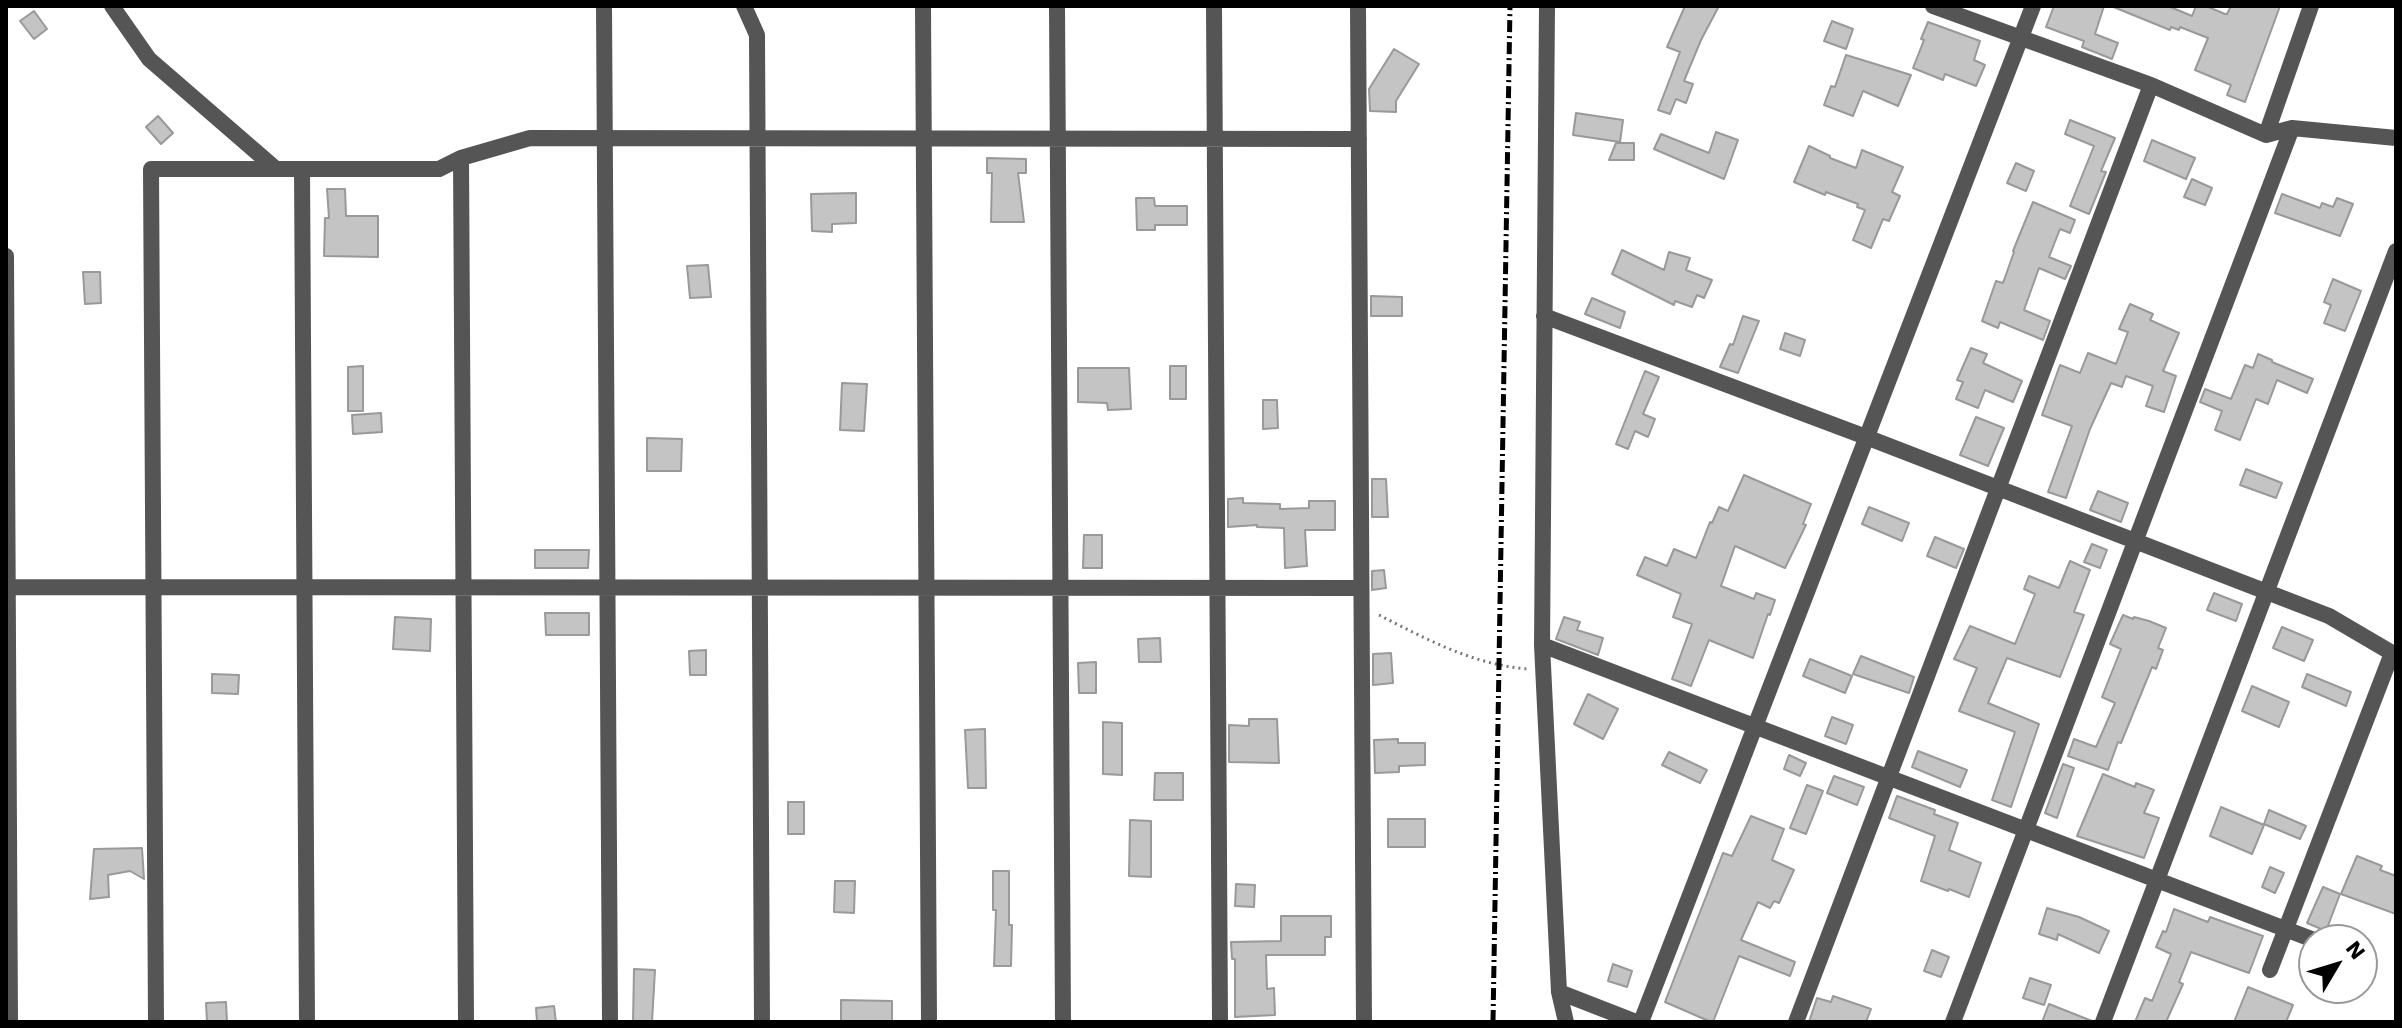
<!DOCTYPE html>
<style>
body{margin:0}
#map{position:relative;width:2402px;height:1028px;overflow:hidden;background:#fff;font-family:"Work Sans",sans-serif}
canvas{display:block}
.frame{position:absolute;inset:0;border:8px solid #000;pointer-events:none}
.north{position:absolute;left:2298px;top:924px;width:80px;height:80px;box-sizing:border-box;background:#fff;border:2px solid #999;border-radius:50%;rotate:52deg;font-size:22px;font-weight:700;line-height:32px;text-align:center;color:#000}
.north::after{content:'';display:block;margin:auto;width:28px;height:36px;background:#000;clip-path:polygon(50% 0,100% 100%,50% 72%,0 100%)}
</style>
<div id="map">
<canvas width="2402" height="1028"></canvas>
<div class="frame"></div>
<div class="north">N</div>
</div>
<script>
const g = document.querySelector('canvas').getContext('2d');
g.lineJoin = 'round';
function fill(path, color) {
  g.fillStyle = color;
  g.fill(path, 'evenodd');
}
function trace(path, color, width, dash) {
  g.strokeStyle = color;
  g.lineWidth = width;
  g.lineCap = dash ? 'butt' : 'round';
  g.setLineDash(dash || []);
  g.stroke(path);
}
const building = new Path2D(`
 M1685 6H1719L1701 40 1684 81 1693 84 1686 103 1676 99 1670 114 1658 110 1680 52 1667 47Z
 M2054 6H2104L2095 34 2118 43 2112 59 2082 47 2084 41 2046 27Z
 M2111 6H2168L2192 16 2196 6H2206L2225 14H2227L2231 6H2280L2245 102 2227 95 2231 85 2195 70 2208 38 2180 27 2179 30 2171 27 2170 30Z
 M34 11 47 29 34 39 20 21Z
 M1832 21 1853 29 1846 49 1824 41Z
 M1928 22 1980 41 1974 60 1985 65 1976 86 1945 74 1943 80 1913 68 1924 40 1921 39Z
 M1394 49 1419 64 1396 101V112L1370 111 1369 89Z
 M1846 55 1911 75 1898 106 1863 91 1853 116 1824 105 1831 86 1835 87Z
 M1576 113 1623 120 1620 142 1573 135Z
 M158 116 173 133 161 144 146 127Z
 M2070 120 2115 138 2101 171 2106 172 2089 214 2070 206 2094 146 2065 134Z
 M1716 132 1738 140 1724 179 1654 149 1661 134 1709 153Z
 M2152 140 2195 158 2186 179 2144 161Z
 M1616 143H1634V160H1609Z
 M1809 146 1830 156V158L1856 168 1862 150 1903 167 1892 192 1900 196 1889 221 1883 219 1871 248 1853 240 1865 210 1857 207 1858 204 1826 192 1825 195 1794 182Z
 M987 158 1026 159V173H1018L1024 222H991L992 173H987Z
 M2016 163 2034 171 2026 191 2007 183Z
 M2192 179 2212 188 2205 205 2184 197Z
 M327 189H345L346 216H378V257L324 256 325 218H329Z
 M856 193V223L832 224V232L812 231 811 194Z
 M2282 194 2320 208 2322 203 2333 207 2337 198 2353 204 2340 236 2275 213Z
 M1136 198H1154L1155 206H1187V225H1155V230H1137Z
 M2033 202 2075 220 2070 233 2060 229 2049 257 2071 266 2065 279 2039 268 2024 310 2050 321 2043 340 2000 322 1998 328 1982 321 1996 281 2003 283 2014 252 2013 251Z
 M1622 250 1664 270 1669 252 1690 258 1686 270 1712 280 1704 298 1697 295 1692 307 1675 301 1674 305 1612 274Z
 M708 265 711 297 690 298 687 266Z
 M83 272H100L101 303 85 304Z
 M2333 279 2361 291 2345 331 2324 323 2331 305 2324 302Z
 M1371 296 1402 297V316H1371Z
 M1592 298 1625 312 1620 328 1585 314Z
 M2130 304 2153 314 2150 320 2179 333 2163 371 2176 376 2164 412 2146 406 2153 386 2126 376 2122 387 2111 383 2090 429 2066 498 2048 492 2072 426 2042 415 2060 365 2080 373 2088 353 2116 364 2128 332 2119 329Z
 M1743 316 1759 321 1738 373 1720 367 1730 344 1733 345Z
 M1785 333 1805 340 1800 356 1780 349Z
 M1971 348 1987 354 1983 363 2022 381 2013 402 1985 390 1978 408 1956 399 1963 382 1957 380Z
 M2258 354 2272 360V362L2313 379 2307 393 2277 380 2268 404 2256 399 2240 440 2215 430 2222 411 2200 402 2205 389 2231 399 2245 365 2253 368Z
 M363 366V411H348V367Z
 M1170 366H1186V399H1170Z
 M1078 368H1129L1131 409 1108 410 1107 403 1078 402Z
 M1645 371 1659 377 1643 414 1655 419 1648 437 1635 431 1628 449 1616 444Z
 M842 383 867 384 864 431 840 430Z
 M1263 400H1277L1278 428 1263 429Z
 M381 413 382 432 353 434 352 415Z
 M1976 417 2004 428 1988 466 1960 455Z
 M647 438 682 439 681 471H647Z
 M2246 469 2282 483 2276 498 2240 485Z
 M1744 475 1811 504 1803 524 1806 525 1785 568 1735 546 1721 586 1754 599 1756 593 1775 600 1770 615 1768 614 1753 658 1709 640 1691 686 1672 679 1692 624 1673 617 1681 594 1637 575 1645 557 1667 566 1674 549 1696 558 1710 522 1712 523 1719 507 1728 511Z
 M1372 479H1386L1388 517H1372Z
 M2098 491 2128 503 2121 522 2090 510Z
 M1243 498V503L1280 504V509L1309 508V501H1335V530H1305L1307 566 1285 568 1284 528 1257 527V525L1228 527V499Z
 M1869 507 1909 523 1902 541 1862 524Z
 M1084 535H1102V568H1083Z
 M1935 537 1964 549 1956 568 1927 556Z
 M2092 544 2107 550 2100 568 2084 562Z
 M535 550H589L588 568H535Z
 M2070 561 2090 570 2074 612 2084 615 2060 677 2007 658 1988 703 2039 724 2011 807 1992 800 2015 732 1959 711 1977 668 1954 659 1970 626 2015 644 2035 594 2024 589 2029 576 2059 588Z
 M1384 570 1386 588 1372 590V571Z
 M2214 593 2242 604 2236 621 2207 610Z
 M545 613H589V635H546Z
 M2123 615 2133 619 2134 617 2149 621 2166 628 2158 648 2163 650 2156 669 2152 667 2121 743 2118 742 2108 770 2068 756 2074 739 2096 747 2115 703 2102 697 2121 649 2110 644Z
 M395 617 431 619 430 651 393 649Z
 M1564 617 1580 622 1577 630 1603 638 1598 655 1556 639Z
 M2282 627 2313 640 2304 661 2273 648Z
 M1160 638 1161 662H1139L1138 639Z
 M706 650V675H690L689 651Z
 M1391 653 1393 683 1373 685V654Z
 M1861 656 1914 677 1909 693 1853 674Z
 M1810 659 1852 676 1845 693 1803 676Z
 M1096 662V693H1079L1078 663Z
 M212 674 239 675 238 694 212 693Z
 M2307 674 2351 692 2346 706 2302 687Z
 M2252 686 2289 702 2279 727 2242 711Z
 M1588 694 1618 709 1603 739 1574 724Z
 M1832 717 1853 725 1846 744 1825 736Z
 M1249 719H1277L1279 763 1229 762V725L1249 726Z
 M1103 722 1122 723V775L1103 774Z
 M985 729 986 788H968L965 730Z
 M1398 739V743H1425V765L1399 766V772L1375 773 1374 740Z
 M1918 751 1967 770 1960 787 1912 767Z
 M1669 752 1707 770 1700 783 1662 765Z
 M1789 755 1806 763 1800 776 1784 769Z
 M2063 764 2074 768 2057 818 2045 813Z
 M1155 773H1183V800H1154Z
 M2103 774 2135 787 2136 783 2154 790 2144 813 2159 818 2144 858 2077 836Z
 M1834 776 1864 787 1857 805 1827 793Z
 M1807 785 1823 791 1806 834 1790 828Z
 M1897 796 1935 810 1934 814 1958 823 1949 850 1981 863 1969 897 1949 889 1948 891 1921 881 1935 836 1889 818Z
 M788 802H804V834H788Z
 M2221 807 2264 825 2252 854 2210 836Z
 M2269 810 2306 826 2300 839 2264 824Z
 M1751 816 1784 829 1772 860 1794 870 1779 903 1774 901 1770 908 1758 902 1741 940 1795 962 1790 976 1739 956 1713 1022H1711L1665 1002 1723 853 1732 856Z
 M1388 819H1425V847H1388Z
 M1130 820 1151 821V877L1129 876Z
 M142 848 144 879 130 871 108 875 109 897 90 899 94 849Z
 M2357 856 2382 866 2380 870 2396 876V914L2341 894Z
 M2270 867 2284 873 2275 893 2262 887Z
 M993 871H1009V925H1012L1011 966H994L996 910H993Z
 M835 881H855L854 913 834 912Z
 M1236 884 1255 885 1254 907 1235 906Z
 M2323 887 2340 894 2326 931 2307 923Z
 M2047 908 2079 917 2109 931 2099 953 2058 934 2057 940 2039 934Z
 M2174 909 2208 922 2210 917 2263 936 2249 973 2191 952 2179 982 2183 984 2166 1022H2135L2145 998 2152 1001 2171 954 2156 947 2163 931 2166 932Z
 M1281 916H1331V937H1325V955H1266L1267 989 1274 988 1275 1015 1235 1017V959H1232L1231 942 1281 941Z
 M1932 950 1949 957 1941 977 1924 971Z
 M1613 964 1632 971 1627 987 1608 981Z
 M634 969 655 970 652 1022H633Z
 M2030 978 2051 985 2044 1005 2023 998Z
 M2248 987 2293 1005 2286 1022H2234Z
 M1833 996 1871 1009 1866 1022H1809L1817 998 1831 1002Z
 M841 1000 892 1001V1021H841Z
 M226 1002 227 1022H207L206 1003Z
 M2049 1004 2092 1021V1022H2042Z
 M554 1006 556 1022H537L536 1008Z`);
fill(building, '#c4c4c4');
trace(building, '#999', 2);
trace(new Path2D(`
 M1379 615C1426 639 1474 665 1528 669`), '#777', 3, [2, 4]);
trace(new Path2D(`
 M112 6 149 59 276 169
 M604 6 610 1022
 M744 6 757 35 762 1022
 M923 6 929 1022
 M1057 6 1063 1022
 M1214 6 1220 1022
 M1358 6 1364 1022
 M1547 6 1542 645 1559 992 1566 1022
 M1933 6 2151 85 2266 135 2292 128 2396 138
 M2266 135 2311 6
 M461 158 466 1022
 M302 169 307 1022
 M6 256 10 1022
 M1544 316 1866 437 2329 616 2392 653 2270 970
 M6 587 1361 588
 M1542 645 2314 940
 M1559 992 1636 1022
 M156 1022 151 169H439L461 158 530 138 1359 139
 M1641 1022 2033 6
 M1796 1022 2151 85
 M1953 1022 2292 128
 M2103 1022 2396 251`), '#555', 16);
trace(new Path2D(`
 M1493 1022 1510 6`), '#000', 5, [12, 4, 2, 4]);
</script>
